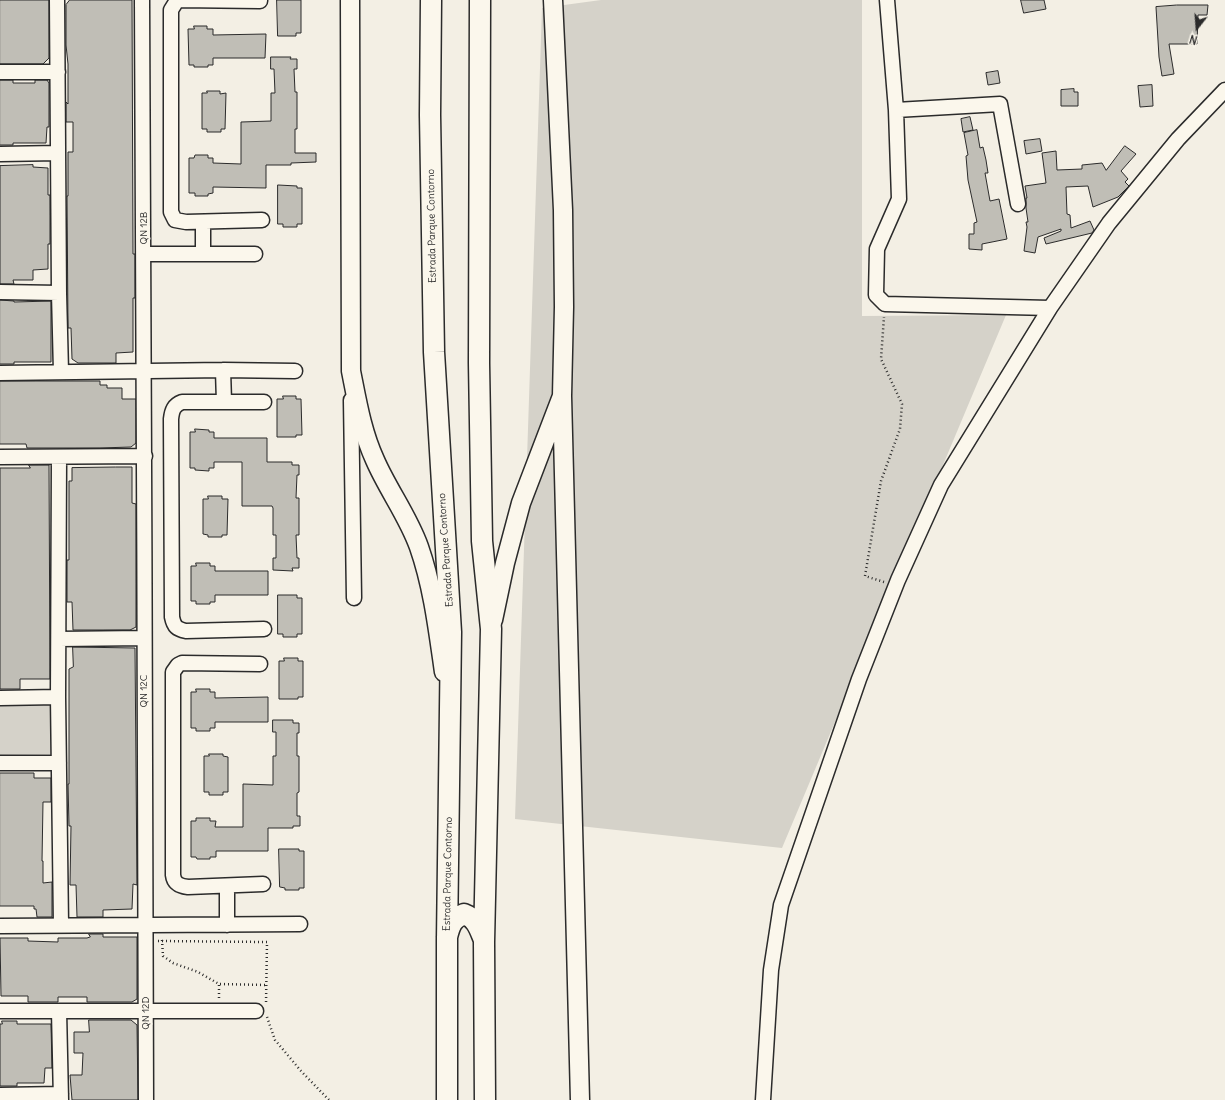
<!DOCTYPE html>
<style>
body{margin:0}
#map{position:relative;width:1225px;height:1100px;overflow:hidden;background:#f3efe4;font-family:Delius,sans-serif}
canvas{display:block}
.north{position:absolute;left:1177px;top:8px;width:40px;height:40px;-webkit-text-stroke:3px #fbf7ec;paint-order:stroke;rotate:197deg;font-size:11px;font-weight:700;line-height:16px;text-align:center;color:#2b2b2b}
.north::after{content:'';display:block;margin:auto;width:14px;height:18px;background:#2b2b2b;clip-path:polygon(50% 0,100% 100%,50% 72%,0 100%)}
</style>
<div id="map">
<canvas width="1225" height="1100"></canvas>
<div class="north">N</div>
</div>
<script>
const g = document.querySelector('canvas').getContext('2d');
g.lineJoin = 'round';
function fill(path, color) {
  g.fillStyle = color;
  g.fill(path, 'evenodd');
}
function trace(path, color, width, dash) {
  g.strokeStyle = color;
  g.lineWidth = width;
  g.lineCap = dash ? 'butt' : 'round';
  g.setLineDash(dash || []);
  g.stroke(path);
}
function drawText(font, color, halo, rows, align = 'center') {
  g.font = font + ' Delius,sans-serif';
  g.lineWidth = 4;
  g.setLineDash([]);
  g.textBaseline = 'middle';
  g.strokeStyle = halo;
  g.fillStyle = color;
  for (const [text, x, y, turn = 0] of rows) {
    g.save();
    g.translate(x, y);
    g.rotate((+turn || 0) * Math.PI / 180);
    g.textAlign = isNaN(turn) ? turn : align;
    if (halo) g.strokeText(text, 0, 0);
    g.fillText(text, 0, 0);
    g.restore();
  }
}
fill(new Path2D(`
 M601 0H862V316L1006 315 782 848 515 819 542 8Z
 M51 701V754L0 755V702Z`), '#d5d2c9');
const building = new Path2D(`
 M0 0H49V58L43 64H0Z
 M70 0H132L133 254H135V298H133V352L116 353V363H78L72 359 71 328H68L67 196H68V152H73V122H66V102L68 104V64L66 45V5Z
 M277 0H301V33H296V36H278Z
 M1021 0H1044L1046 9 1024 13Z
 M1177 5H1208L1207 15H1198L1197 44H1169L1174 74 1162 76 1159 57 1156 7Z
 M194 26H207V29H213V35L266 34 265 58H213V65H208V67H194V65H189L188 29H194Z
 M271 57H291L290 59H297V69H294L295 92H297V129H295V153H316V162L291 163V165H266V188L213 187V193L208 194V196H195V193H189V158H194L195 155H208V158H213V163L241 164V122L271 121V93H275L274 69H271Z
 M998 71 1000 83 988 85 986 73Z
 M0 80H13V83H35V80H47L49 83V127H47L46 143H13V145H0Z
 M1152 85 1153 106 1140 107 1138 86Z
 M1074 89V92H1078V106H1061V90Z
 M207 91H220V94L226 93 225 129H221V132H207V129H202V93H207Z
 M970 117 973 130 963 132 961 119Z
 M977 130 980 148 983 147 986 160 988 173H985L990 201 999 199 1007 239 982 244V250L969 249V234H974V223L977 222 968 180 966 156 968 155 964 133Z
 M1040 139 1042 151 1026 154 1024 141Z
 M1125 146 1136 154 1121 171 1128 179 1125 182 1129 186 1118 197 1093 207 1088 186 1066 187 1067 214 1070 215 1071 228 1090 221 1094 230 1092 233 1046 244 1044 238 1061 231V229L1038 237 1035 253 1024 251 1027 227 1026 222H1028L1026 208V198H1027L1025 186 1046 183 1042 153 1056 151 1057 170 1082 169V165L1102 163 1106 170Z
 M33 165V167L48 168V195H50V244H48V269L33 270V280H13L14 284H0V166Z
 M278 185 297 186V188H302V224H297V227H283V224H278Z
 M0 300 14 301V302L51 301V362H14V364H0Z
 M0 381H100V385H107V388H122V399H136V443L131 447 100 448H27L26 444H0Z
 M283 396H296V399H301L302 435H296V437H277V399H283Z
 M195 429 209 430V432H214V438H267V462H292V465H299V475H297L296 498H299V535H296L297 558H299V568H292L293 571 273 570V558H276V535H273V508L272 506H242V462H214V468H209V471L195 470V468H190V432H195Z
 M29 465H49L50 679H20V689H0V468H30Z
 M116 467H132V503L136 504V627L130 630H73L72 602H67V560H69V481H72V468Z
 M208 496H222V499H228L227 535H222V537H208V535L203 534V499H208Z
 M196 563H210V566H215V571H268V595H215V602H210V604H196V601H191V566H196Z
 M278 595H297V598H302V634H297V637H283V634H278Z
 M73 647 135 648 137 885 133 884 132 909 103 910V917H77L76 885H70L71 826H69L68 784H69V669L73 667Z
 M284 658H298V661H303V697H298V699H279V661H284Z
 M196 689H210V692H215V698L268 697V722H215V728H210V731H196V728H191V692H196Z
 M273 720H293V723H299V733H297V756H299V792L297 793V816H300V826H293V828H268V851H216V857H210V859H197L196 857H191V821H196V818H210V821H216L215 827H243V784L273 785V756H276V732H273Z
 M209 754H223V756L228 757V792H223V795H209V792H204V756H209Z
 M0 773H34V778H51V802H43L42 861H43V883L52 882V917H37L36 909H34V906H0Z
 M279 849H299V851H304V888H299V890H285V888L280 887Z
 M89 934H103V937H137V999L132 1002H87V997H58V1002H28V996H1L0 938H28V941L58 942V938H87L90 937Z
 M89 1020H131L137 1025 138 1100H72L70 1075H82L83 1053H74V1032H89Z
 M2 1021H17V1024H51L52 1068H45L44 1083H17V1086H0V1024H2Z`);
fill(building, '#c0beb6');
trace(building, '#2b2b2b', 1);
const minor = new Path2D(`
 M57 0 59 293 61 372
 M142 0C145 367 144 733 146 1100
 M887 0 896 110 899 199 877 249 876 295 885 304 1050 308
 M260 1 180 0 176 2 171 10V212L175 220 186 222 262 220
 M0 72H58
 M896 110 1000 104 1018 204
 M0 154 58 153
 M203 222V254
 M144 254H255
 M0 292 59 293
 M223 370 224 402
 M0 373 223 370 295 371
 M351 400 354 598
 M0 457 145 456
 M59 458 58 697 61 925
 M264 629 186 631C177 629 174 627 172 617L171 419C172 410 174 405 182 402H264
 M59 639 144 638
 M260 664 182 663 178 665 173 672V875C174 884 180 886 188 887L263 884
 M0 698 58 697
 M0 763H59
 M227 886V925
 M0 926 300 924
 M0 1011H256
 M59 1011 61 1100
 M0 1095 61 1094
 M763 1100 771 970 781 905 859 679 898 580 941 485 1050 308 1109 223 1178 139 1225 90`);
const major = new Path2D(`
 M350 0 351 371C357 401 362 432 375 460 388 490 408 516 419 547 433 587 438 630 444 672
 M562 396 580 1100
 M493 620 505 563 521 503 562 396 564 307 563 210 553 0`);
const highway = new Path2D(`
 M431 0 430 115 434 352 451 632 447 940V1100
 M480 0 479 363 482 541 491 629 484 942 485 1100
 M447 937C450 925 452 919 464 914 477 919 479 928 484 940`);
trace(minor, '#2b2b2b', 17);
trace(major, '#2b2b2b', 21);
trace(highway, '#2b2b2b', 23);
trace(new Path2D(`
 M884 582 865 576 881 481 900 429 902 404 881 359 884 317
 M162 940 163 956 173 963 198 972 219 984 266 985
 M158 941 267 942 266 1004
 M219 998V984
 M267 1017 275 1040 301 1071 329 1100`), '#2b2b2b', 2.5, [1, 3]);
trace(minor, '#fbf7ec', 14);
trace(major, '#fbf7ec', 18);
trace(highway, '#fbf7ec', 20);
drawText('10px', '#2b2b2b', '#fbf7ec', [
 ["Estrada Parque Contorno",432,226,-91],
 ["QN 12B",144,228,-90],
 ["Estrada Parque Contorno",446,550,-94],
 ["QN 12C",144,691,-90],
 ["Estrada Parque Contorno",448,874,-89],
 ["QN 12D",146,1013,-90]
]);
</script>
